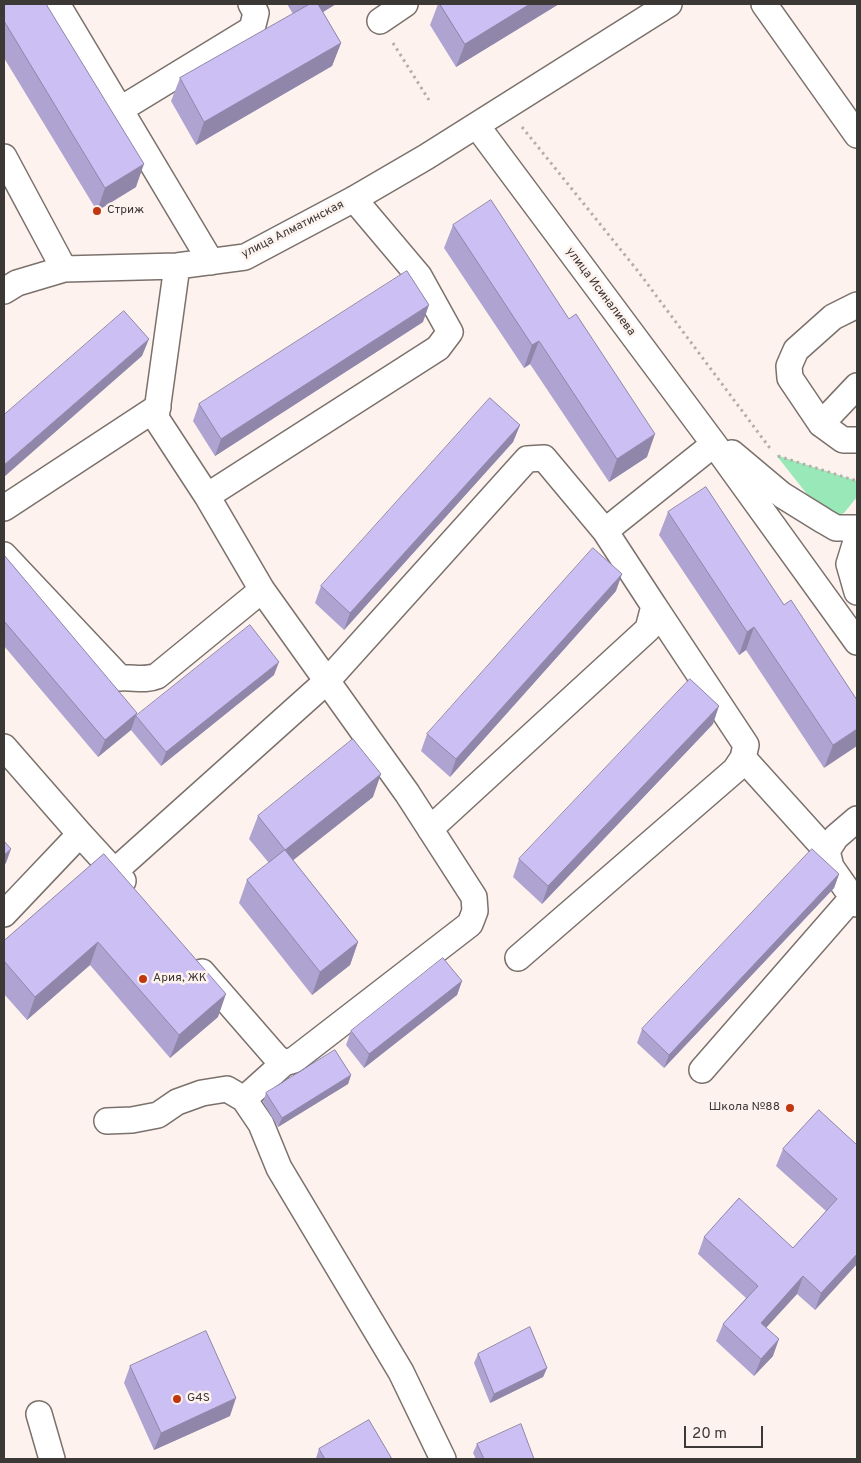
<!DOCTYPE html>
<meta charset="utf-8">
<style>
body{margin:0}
#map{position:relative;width:861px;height:1463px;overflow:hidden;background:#fdf2ed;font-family:Overpass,sans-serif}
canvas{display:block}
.frame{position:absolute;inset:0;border:5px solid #3c3836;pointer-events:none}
.scale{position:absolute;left:684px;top:1426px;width:79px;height:22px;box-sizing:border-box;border:2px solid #3c3836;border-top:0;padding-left:6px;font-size:15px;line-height:18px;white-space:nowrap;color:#3c3836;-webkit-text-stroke:4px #fdf2ed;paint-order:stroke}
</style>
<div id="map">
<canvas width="861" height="1463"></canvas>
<div class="frame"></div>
<div class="scale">20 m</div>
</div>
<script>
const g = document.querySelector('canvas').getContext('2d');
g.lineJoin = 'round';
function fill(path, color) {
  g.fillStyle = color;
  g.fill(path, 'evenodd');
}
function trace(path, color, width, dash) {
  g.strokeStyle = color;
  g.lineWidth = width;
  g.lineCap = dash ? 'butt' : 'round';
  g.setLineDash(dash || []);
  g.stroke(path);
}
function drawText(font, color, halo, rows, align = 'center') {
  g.font = font + ' Overpass,sans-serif';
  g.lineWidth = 5;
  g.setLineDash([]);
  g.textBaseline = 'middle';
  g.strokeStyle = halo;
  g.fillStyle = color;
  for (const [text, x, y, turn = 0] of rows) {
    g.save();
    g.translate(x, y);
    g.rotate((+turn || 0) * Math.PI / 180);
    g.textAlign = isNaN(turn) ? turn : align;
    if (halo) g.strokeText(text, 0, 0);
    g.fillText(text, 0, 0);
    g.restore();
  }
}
fill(new Path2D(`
 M776 455 857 481V497L844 513 832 517 822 513Z`), '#99e8b8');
const minor = new Path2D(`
 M57 4 211 262
 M764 4 857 135
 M380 21 405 4
 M121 109 252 29 256 13 251 4
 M477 126 714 444 857 642
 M4 157 64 269
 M177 266 156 418 207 496 262 590 407 793 474 897 475 911 470 924 294 1060 284 1063 276 1057 202 972
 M4 291 17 283 64 269 177 266 245 257 354 199 426 157 669 4
 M857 305 833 317 796 350 789 366 790 378 821 424 843 440H857
 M821 424 857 386
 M732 453 782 495 824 521 836 528H857
 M207 496 438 348 450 332 419 276 354 199
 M4 508 158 407
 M857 538 849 564 857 592
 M4 555 120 678C134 677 145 681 157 676L262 590
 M4 747 80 834
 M743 758 827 851
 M857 819 836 837 827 851 831 867 857 904
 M430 829 648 629 654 606 605 531 714 444
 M115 871 327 681 527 459 544 458 605 531
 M4 914 80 834 123 881
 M518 958 735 770 743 758 746 745 654 606
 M702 1070 853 897
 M244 1099 284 1063
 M107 1121 132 1120 158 1115 177 1102 202 1093 227 1089 244 1099 261 1124 279 1168 401 1372 443 1459
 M39 1414 52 1459`);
trace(minor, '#7b716c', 28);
trace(new Path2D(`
 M393 43 429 100
 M522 127 637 270 772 451
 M778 456 857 481`), '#b6ada9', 3, [2.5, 4]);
trace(minor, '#fff', 25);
fill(new Path2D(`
 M4 4 136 187 97 211 4 58Z
 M287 4H336L323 12 341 43 332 66 196 145 171 101 180 78 293 14Z
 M438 4H559L456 67 430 25Z
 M453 225 647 457 609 482 530 364 524 368 444 248Z
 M423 322 215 456 193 421 199 404Z
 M520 425 513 442 344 630 315 603 321 586Z
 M668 512 784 605 857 700 824 768 746 650 739 655 659 535Z
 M4 555 136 716 274 675 161 766 131 730 98 757 4 646Z
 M616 591 450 777 421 751 427 734Z
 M713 724 542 904 513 877 519 859Z
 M373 797 293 860 358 942 350 965 312 995 239 903 247 880 269 863 249 839 258 816Z
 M104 854 218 1017 170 1058 90 965 27 1020 4 994V941Z
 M839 874 834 888 664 1068 637 1043 642 1029Z
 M462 981 457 995 364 1068 346 1045 351 1031Z
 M351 1075 348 1084 278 1127 263 1102 266 1093Z
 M819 1110 857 1264 815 1310 797 1294 766 1327 773 1356 754 1376 716 1341 723 1324 746 1298 698 1254 704 1237 793 1248 826 1211 776 1166 783 1149Z
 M478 1354 547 1368 543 1377 490 1403 474 1363Z
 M130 1366 230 1416 154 1450 124 1383Z
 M477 1444 534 1459H476L473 1453Z
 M319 1449 392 1459H316V1458Z`), '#afa4d1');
fill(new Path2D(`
 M308 4H336L300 26Z
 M530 4H559L456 67 465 44Z
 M341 43 332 66 196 145 204 122Z
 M144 164 136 187 97 211 105 188Z
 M429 305 423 322 215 456 221 439Z
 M149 339 142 356 4 477V465Z
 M539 341 530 364 524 368 532 345Z
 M520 425 513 442 344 630 350 613Z
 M655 434 647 457 609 482 617 459Z
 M622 574 616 591 450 777 456 759Z
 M754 627 746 650 739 655 747 632Z
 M279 662 274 675 161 766 166 752Z
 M719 706 713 724 542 904 548 886Z
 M137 713 131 730 98 757 105 740Z
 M857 729V746L824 768 833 745Z
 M381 774 373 797 277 873 285 850Z
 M11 849 6 863 4 865V855Z
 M839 874 834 888 664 1068 669 1055Z
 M98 942 90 965 27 1020 35 997Z
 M358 942 350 965 312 995 320 972Z
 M462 981 457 995 364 1068 369 1054Z
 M226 994 218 1017 170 1058 179 1035Z
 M351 1075 348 1084 278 1127 282 1118Z
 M857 1254V1264L815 1310 821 1293Z
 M803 1276 797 1294 755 1340 761 1323Z
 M779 1339 773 1356 754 1376 761 1359Z
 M547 1368 543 1377 490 1403 494 1394Z
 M236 1398 230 1416 154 1450 161 1433Z`), '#8f86aa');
const building = new Path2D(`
 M4 4H46L144 164 105 188 4 21Z
 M310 4H318L341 43 204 122 180 78Z
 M440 4H530L465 44Z
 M491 200 569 319 576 314 655 434 617 459 539 341 532 345 453 225Z
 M407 271 429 305 221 439 199 404Z
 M124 311 149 339 4 465V415Z
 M490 398 520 425 350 613 321 586Z
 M706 487 784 605 791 600 857 700V729L833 745 754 627 747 632 668 512Z
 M593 548 622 574 456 759 427 734Z
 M4 555 137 713 105 740 4 621Z
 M250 625 279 662 166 752 136 716Z
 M690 679 719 706 548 886 519 859Z
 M353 739 381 774 285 850 258 816Z
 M4 841 11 849 4 855Z
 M812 849 839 874 669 1055 642 1029Z
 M285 850 358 942 320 972 247 880Z
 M104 854 226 994 179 1035 98 942 35 997 4 961V941Z
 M443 958 462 981 369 1054 351 1031Z
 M335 1050 351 1075 282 1118 266 1093Z
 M819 1110 857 1145V1254L821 1293 803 1276 761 1323 779 1339 761 1359 723 1324 758 1286 704 1237 739 1198 793 1248 837 1199 783 1149Z
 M530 1327 547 1368 494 1394 478 1354Z
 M206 1331 236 1398 161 1433 130 1366Z
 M369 1420 392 1459H325L319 1449Z
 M521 1424 534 1459H484L477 1444Z`);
fill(building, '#ccbff3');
trace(building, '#8f86aa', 1);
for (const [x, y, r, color] of [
 [97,211,5,"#c03712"],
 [143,979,5,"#c03712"],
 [790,1108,5,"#c03712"],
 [177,1399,5,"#c03712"]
]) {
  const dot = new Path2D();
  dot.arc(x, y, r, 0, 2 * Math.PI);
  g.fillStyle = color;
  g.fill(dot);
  trace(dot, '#fdf2ed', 2);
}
drawText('12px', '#3c3836', '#fdf2ed', [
 ["Стриж",107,211],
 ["Ария, ЖК",153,979],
 ["Школа №88",780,1108,"right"],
 ["G4S",187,1399]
], 'left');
drawText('12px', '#3c3836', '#fdf2ed', [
 ["улица Алматинская",293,230,-27],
 ["улица Исиналиева",600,292,53]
]);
</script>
